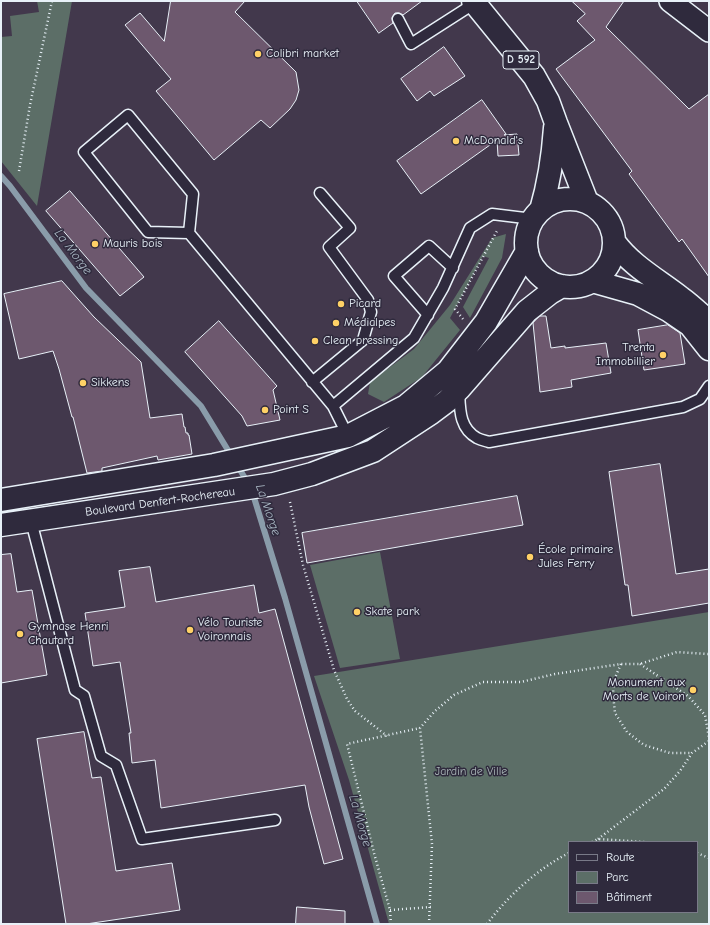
<!DOCTYPE html>
<meta charset="utf-8">
<style>
body{margin:0}
#map{position:relative;width:710px;height:925px;overflow:hidden;background:#42384c;font-family:"Comic Neue",sans-serif}
canvas{display:block}
.frame{position:absolute;inset:0;border:2px solid #e8f1f8;pointer-events:none}
.legend{position:absolute;left:568px;top:841px;width:130px;height:72px;box-sizing:border-box;background:#2f2a3d;border:1px solid #797a88;margin:0;padding:5px 7px;list-style:none;font-size:12px;color:#e8f1f8}
.legend li{display:flex;align-items:center;gap:8px;height:20px}
.legend b{width:20px;border:1px solid #797a88}
</style>
<div id="map">
<canvas width="710" height="925"></canvas>
<div class="frame"></div>
<ul class="legend">
<li><b style="height:5px;background:#2f2a3d"></b>Route</li>
<li><b style="height:11px;background:#5c6e67"></b>Parc</li>
<li><b style="height:11px;background:#6d586e"></b>Bâtiment</li>
</ul>
</div>
<script>
const g = document.querySelector('canvas').getContext('2d');
g.lineJoin = 'round';
function fill(path, color) {
  g.fillStyle = color;
  g.fill(path, 'evenodd');
}
function trace(path, color, width, dash) {
  g.strokeStyle = color;
  g.lineWidth = width;
  g.lineCap = dash ? 'butt' : 'round';
  g.setLineDash(dash || []);
  g.stroke(path);
}
function drawText(font, color, halo, rows, align = 'center') {
  g.font = font + ' "Comic Neue",sans-serif';
  g.lineWidth = 3;
  g.setLineDash([]);
  g.textBaseline = 'middle';
  g.strokeStyle = halo;
  g.fillStyle = color;
  for (const [text, x, y, turn = 0] of rows) {
    g.save();
    g.translate(x, y);
    g.rotate((+turn || 0) * Math.PI / 180);
    g.textAlign = isNaN(turn) ? turn : align;
    if (halo) g.strokeText(text, 0, 0);
    g.fillText(text, 0, 0);
    g.restore();
  }
}
fill(new Path2D(`
 M37 1H72L37 206 1 161V37L12 36 10 16 39 12Z
 M506 234 502 258 470 318 463 307 489 258 483 256 450 318 460 330 422 377 384 402 368 394 370 382 414 349 450 305 492 238Z
 M380 552 400 659 340 668 310 565Z
 M709 612V924H389L349 780 314 676ZM569 842H697V912H569Z`), '#5c6e67');
trace(new Path2D(`
 M1 176 10 186 86 288 201 406 248 483
 M252 491 285 598 377 924`), '#8a9caa', 6);
const building = new Path2D(`
 M171 1H245L235 12 296 72 299 90 296 100 290 109 270 128 261 120 214 160 156 91 171 79 125 25 140 13 164 41Z
 M357 1H422L403 15 399 13H395L392 18 393 23 379 33Z
 M572 1H624L606 27 689 109 709 94V277L682 239 679 242 629 174 632 171 556 69 595 40 577 21 585 14Z
 M444 47 465 76 434 96 430 91 417 101 401 79Z
 M482 100 506 134 504 135 517 134 519 155 498 156 497 140 421 194 397 161Z
 M70 191 144 277 120 296 46 211Z
 M62 281 94 317 141 362 150 418 182 414 184 427H185L186 433H188V435H189L192 454 158 460 157 456 102 468V471L87 473 73 417H72L59 369 53 351 19 359 4 294Z
 M540 316H546L551 348 565 346V348L606 343 611 373 571 380 572 387 540 392 533 323Z
 M219 321 277 386 273 390 280 420 247 426 242 416 185 352Z
 M668 325 680 333 685 364 644 370 638 330Z
 M660 464 676 574 709 569V603L632 616 628 585H625L609 472Z
 M517 496 523 525 307 563 302 533Z
 M11 554 17 592 32 590 47 675 1 683V555Z
 M150 567 156 602 254 585 259 613 275 609 343 859 324 864 309 807 305 785 161 808 155 760 132 763 129 733H131L120 662 93 666 85 613 125 607 119 571Z
 M84 732 92 778 101 777 116 871 172 863 180 910 86 924H66L37 739Z
 M297 907 345 911V924H296Z`);
fill(building, '#6d586e');
trace(building, '#e8f1f8', 1);
const service = new Path2D(`
 M398 19 411 44 475 3
 M189 233 148 232 84 152 128 115 193 194 189 233 333 406 348 436
 M428 315 394 276 429 246 453 268
 M312 382 363 340 371 312 368 300 329 247 350 228 320 193
 M459 391C460 409 459 428 477 438 481 440 486 441 489 442L683 407 700 399 709 386
 M333 406 414 338 443 288 470 228 492 214 533 219
 M31 521 75 690 84 696 101 756 116 765 142 839 275 820`);
const minor = new Path2D(`
 M670 1 709 31`);
const primary = new Path2D(`
 M473 1 534 76 548 101 556 123 587 202
 M526 243a44 44 0 1 1 88 0a44 44 0 1 1-88 0Z
 M541 210C549 183 553 156 555 128
 M615 243C632 266 658 280 681 298 691 305 700 314 709 322
 M592 281 638 294 668 310 690 325 709 349
 M1 500 214 465 348 436 406 406 448 371 486 322 527 251
 M1 525 274 484 312 474 373 451 431 413 447 401 459 389 527 311 550 293 562 286`);
trace(service, '#e8f1f8', 13);
trace(minor, '#e8f1f8', 24);
trace(primary, '#e8f1f8', 25);
trace(new Path2D(`
 M19 171 30 105 52 1
 M463 319 455 309 498 229
 M290 502 303 565 334 670 347 699 355 711 387 736
 M621 664 614 680 613 694 615 713 627 732 644 745 670 753H692
 M640 664 688 696 705 715 709 738
 M598 839 664 789 680 771 692 753 709 741
 M592 842 598 839 645 842
 M697 853 709 858
 M390 910 431 907
 M391 924 390 910 374 853 347 744 420 728
 M429 924 432 844 420 728 435 711 454 695 483 682H521L555 674 621 664H640L677 652 709 654
 M487 924C508 896 537 869 569 853`), '#e8f1f8', 2.5, [1, 3]);
trace(service, '#2f2a3d', 10);
trace(minor, '#2f2a3d', 21);
trace(primary, '#2f2a3d', 22);
for (const [x, y, r, color] of [
 [258,54,4,"#ffd166"],
 [456,141,4,"#ffd166"],
 [95,244,4,"#ffd166"],
 [341,304,4,"#ffd166"],
 [336,323,4,"#ffd166"],
 [315,341,4,"#ffd166"],
 [663,355,4,"#ffd166"],
 [83,383,4,"#ffd166"],
 [265,410,4,"#ffd166"],
 [530,557,4,"#ffd166"],
 [357,612,4,"#ffd166"],
 [190,630,4,"#ffd166"],
 [20,634,4,"#ffd166"],
 [693,690,4,"#ffd166"]
]) {
  const dot = new Path2D();
  dot.arc(x, y, r, 0, 2 * Math.PI);
  g.fillStyle = color;
  g.fill(dot);
  trace(dot, '#2f2a3d', 1.5);
}
for (const [x, y, w] of [
 [521,60,36]
]) {
  const box = new Path2D();
  box.roundRect(x - w / 2, y - 9, w, 18, 3);
  g.fillStyle = '#2f2a3d';
  g.fill(box);
  trace(box, '#e8f1f8', 1);
}
drawText('bold 11px', '#e8f1f8', null, [
 ["D 592",521,60]
]);
drawText('12px', '#e8f1f8', '#2f2a3d', [
 ["Colibri market",266,54],
 ["McDonald's",464,141],
 ["Mauris bois",103,244],
 ["Picard",349,304],
 ["Médialpes",344,323],
 ["Clean pressing",323,341],
 ["Trenta",655,348,"right"],
 ["Immobillier",655,362,"right"],
 ["Sikkens",91,383],
 ["Point S",273,410],
 ["École primaire",538,550],
 ["Jules Ferry",538,564],
 ["Skate park",365,612],
 ["Vélo Touriste",198,623],
 ["Voironnais",198,637],
 ["Gymnase Henri",28,627],
 ["Chautard",28,641],
 ["Monument aux",685,683,"right"],
 ["Morts de Voiron",685,697,"right"]
], 'left');
drawText('12px', '#e8f1f8', '#2f2a3d', [
 ["Boulevard Denfert-Rochereau",160,502,-8]
]);
drawText('12px', '#a9b6b7', '#2f2a3d', [
 ["Jardin de Ville",471,772]
]);
drawText('italic 13px', '#aab8c4', '#2f2a3d', [
 ["La Morge",73,252,53],
 ["La Morge",268,510,71],
 ["La Morge",360,821,74]
]);
</script>
